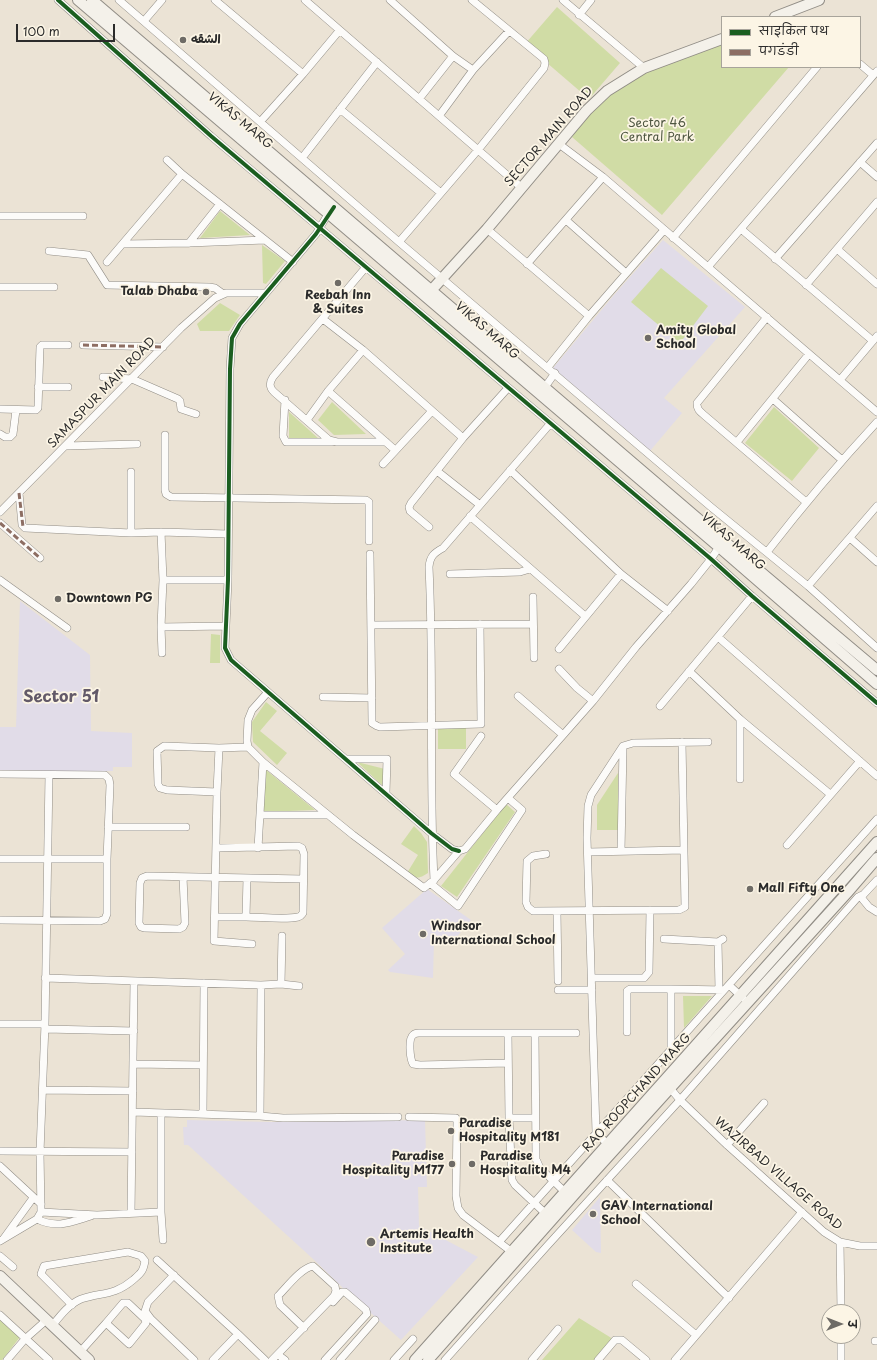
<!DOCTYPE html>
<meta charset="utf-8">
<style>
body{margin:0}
#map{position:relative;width:877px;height:1360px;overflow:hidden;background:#ebe3d5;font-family:"Playpen Sans","Playpen Sans Deva",sans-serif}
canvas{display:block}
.legend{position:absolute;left:721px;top:16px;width:140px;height:52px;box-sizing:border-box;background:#fcf5e5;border:1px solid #a8a49b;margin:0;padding:5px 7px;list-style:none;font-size:12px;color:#2b2b2b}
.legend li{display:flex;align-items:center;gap:8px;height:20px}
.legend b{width:20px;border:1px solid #a8a49b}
.north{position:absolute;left:821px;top:1304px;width:40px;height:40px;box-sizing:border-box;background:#fcf5e5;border:1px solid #a8a49b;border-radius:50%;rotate:90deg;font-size:11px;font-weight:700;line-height:16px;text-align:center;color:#2b2b2b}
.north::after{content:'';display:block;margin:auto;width:14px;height:18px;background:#6e6b66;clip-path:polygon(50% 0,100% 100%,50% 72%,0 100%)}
.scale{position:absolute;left:16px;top:24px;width:99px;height:18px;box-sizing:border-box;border:2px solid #2b2b2b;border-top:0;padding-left:5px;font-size:12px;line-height:14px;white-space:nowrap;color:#2b2b2b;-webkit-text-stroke:3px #fcf5e5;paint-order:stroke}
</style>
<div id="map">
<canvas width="877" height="1360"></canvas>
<ul class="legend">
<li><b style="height:5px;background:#1b5e20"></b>साइकिल पथ</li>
<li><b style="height:5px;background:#8d6e63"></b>पगडंडी</li>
</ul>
<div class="north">उ</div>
<div class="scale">100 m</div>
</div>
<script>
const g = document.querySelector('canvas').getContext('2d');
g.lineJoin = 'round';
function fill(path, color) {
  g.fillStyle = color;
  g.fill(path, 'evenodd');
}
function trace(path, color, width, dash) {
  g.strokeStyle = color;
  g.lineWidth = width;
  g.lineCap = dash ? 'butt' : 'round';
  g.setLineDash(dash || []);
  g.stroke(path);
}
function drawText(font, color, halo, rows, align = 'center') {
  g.font = font + ' "Playpen Sans","Playpen Sans Arabic",sans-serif';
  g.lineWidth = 3.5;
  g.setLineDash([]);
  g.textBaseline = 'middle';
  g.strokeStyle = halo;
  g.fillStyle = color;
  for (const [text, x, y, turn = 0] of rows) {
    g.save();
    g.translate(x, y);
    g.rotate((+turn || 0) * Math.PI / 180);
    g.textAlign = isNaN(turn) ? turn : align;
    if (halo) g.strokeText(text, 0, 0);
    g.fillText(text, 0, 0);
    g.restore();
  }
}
fill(new Path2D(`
 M663 240 745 307 664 398 682 413 650 451 553 368 614 295Z
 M20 601 90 655 91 731 132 733V767H113V771H0V727H16Z
 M427 889 471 920 454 940H434L433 978 390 972 388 970 405 954 382 928Z
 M187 1120 272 1122 425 1120 427 1187H418L419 1226 478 1257 401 1340 344 1289 312 1258 188 1145H184L183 1127H187Z
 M600 1197 601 1253 596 1252 572 1230Z`), '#e1dce8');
fill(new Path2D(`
 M557 7 620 63 589 99 525 44Z
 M722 42V67H789L662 215 572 137 583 118 623 82 646 70Z
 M220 211 250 235 200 238Z
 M262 245 285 261 266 284 263 283Z
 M661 268 708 306 680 343 631 302Z
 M220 303 240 315 229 331H200L197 324Z
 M332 402 366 434 334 435 318 420Z
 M774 407 819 448 792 481 745 443Z
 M289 412 319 439 289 438Z
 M211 634 220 635V663H210Z
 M266 702 277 711 260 731 287 753 277 765 253 742 252 722Z
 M438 726H466V749H438Z
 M357 762 385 769 384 787Z
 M266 770 315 810 263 812Z
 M618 773V830H597V805Z
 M506 804 515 812 457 897 441 886Z
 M414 826 421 833 427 842 428 873C418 879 418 879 407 873L418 855 401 844Z
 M683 996H712L684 1028Z
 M579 1318 613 1339 594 1360H542Z
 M0 1319 20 1337 2 1360H0Z`), '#d0dca5');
const street = new Path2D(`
 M58 0 211 136 711 559 752 596 877 703
 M119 0 399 242 711 507 808 586 877 648
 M215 0 303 74
 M305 0 522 188
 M390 0 453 56 473 70
 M563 0 644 68
 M579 15 591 0
 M144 21 162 0
 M860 64 873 75
 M419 99 453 56
 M340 109 441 193
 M439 116 473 70 509 31
 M260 122 303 74 339 31
 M559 144 603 177 877 412
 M302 158 377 62
 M167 160 182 174
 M860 162 877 177
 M330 211 316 234 240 324 232 338 230 369 228 580 225 648 231 660 431 833 452 849 459 851
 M0 216H83
 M566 220 626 273
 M487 229 589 316
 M741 229 873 341
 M673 238 817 67
 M399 242 478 150 544 68 545 63 544 59 472 0
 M189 243 220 204
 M123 244 189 243 265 240
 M837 249 877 284
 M49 251 88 255 107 285 209 287 215 288 222 293
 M775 259 877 143
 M107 262 182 174 293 262
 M527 264 603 177
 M366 267 273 377C269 383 269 387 274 392L329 440 337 442H386
 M708 267 877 71
 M806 285 877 202
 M0 287H54
 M767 317 697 403C697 409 699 411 704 415L806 502
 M323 319 363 350 463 438
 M83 345 163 347
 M548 367 589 316 664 230
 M103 377 132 379 178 399 180 401 181 409 196 414
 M840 380 877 336
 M38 387H68
 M545 387 555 373
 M328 391 395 450
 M773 399 842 460
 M285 400 283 436 286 442H332
 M0 409 36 410 38 408 40 347 42 345H68
 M307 420 328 391 363 350
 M0 434 5 437H10L13 434 16 410
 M165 435V490L166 494 171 497 366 500 369 502V541
 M737 442 809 354
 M66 446 137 444
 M383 464 432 411
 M510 470 621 574 668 611
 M437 471 480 505
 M131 472V533
 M19 493 22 525 25 528 131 533 161 532 228 534
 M0 512 181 328 215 298 226 293H266
 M470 516 585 616
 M0 523 40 558
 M429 527 410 511 409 507 411 503 463 438 508 388
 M161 532 163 580 161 627 162 653
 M850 538 877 562
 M767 552C802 507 838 464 877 422
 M370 554 372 723 377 726 380 727 481 724 480 624
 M450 574 520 572 530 569
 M0 580 67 628
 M163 580H228
 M808 586 877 506
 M533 597 534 658
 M371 625 533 624
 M161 627 226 626
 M718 637 877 776
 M559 649 621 574
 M559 669 577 688 593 701
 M689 671 740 719 830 794
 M518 696 563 735
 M323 697 372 698
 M660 706 752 596
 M740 719V779
 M481 736 454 774 497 810
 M219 748 217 792 214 941 252 944
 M346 759H387L386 793
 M263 762 353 835 424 888 434 880 459 851 465 849 497 810 593 701 636 647 691 584 711 559 721 544
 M0 774 105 775 109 779 110 785 107 859V914L105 919 100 921 0 920
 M217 792 167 790 160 788 158 784 157 751 164 746 219 748 248 747
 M260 815H328
 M108 827H186
 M787 845 860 761
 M216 848 298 846 302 848 304 854 303 913C301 915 302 916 298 917 286 920 260 917 246 917
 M258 848 263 762 248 747 247 741 248 720 252 710 268 692
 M621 851 623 747
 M588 852 684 850
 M546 854 533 856 527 861 526 902 528 907 533 911 679 910 685 907 682 742
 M0 859H107
 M183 877 185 923 183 927 179 929 144 928 141 927 139 923 140 883 142 878 147 876 303 879
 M434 880C429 776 434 671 429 567 430 556 434 553 443 548L550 424
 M430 883 458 906 522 810 508 798
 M860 896 869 907 877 912
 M557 911 558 981
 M215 917H246L247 878
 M664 939 718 942 723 939
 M718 942 719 990
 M45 978 261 985 281 984 299 986
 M592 978H644L649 972 650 910
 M281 984 282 936
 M729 985 743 998
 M558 990H592
 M0 1024H45
 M45 1029 134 1031
 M627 1032V991L630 989H671
 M508 1033 509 1118 512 1180 515 1185 546 1214
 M535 1033 536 1159 540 1168 567 1194
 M671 1049V989L724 990
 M508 1063 420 1065 413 1064C410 1059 408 1039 413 1035 414 1034 417 1033 419 1033H576
 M133 1064 203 1065
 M670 1088 680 1100 727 1145 824 1232 840 1242 860 1246H877
 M43 1090 133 1091
 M133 1112 260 1116 283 1118 398 1117
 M161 1113V1212L163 1240
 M203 1114 204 983
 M260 1116 261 985
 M409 1117 456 1118 457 1122 456 1196 458 1208 463 1215 512 1252
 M509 1118H535
 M608 1145 596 1132 587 838 588 806 591 795 623 746 633 743 708 742
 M727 1145 764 1103
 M0 1151 132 1152
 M0 1166 41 1204
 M607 1180 729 1298
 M41 1212 97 1215 161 1212
 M131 1213 134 981
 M37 1219C57 1229 71 1222 91 1216
 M4 1238 33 1198
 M0 1241 37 1219 41 1212 40 1152 45 1024 49 775
 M499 1242 877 819
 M840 1242 841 1312
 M0 1256 13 1267
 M157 1260 238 1334 265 1360
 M174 1275 148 1302 145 1311 151 1319 194 1360
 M636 1284 696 1335
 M0 1315 49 1360
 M52 1326C60 1316 69 1304 81 1299 102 1292 114 1296 133 1280 141 1273 143 1272 145 1261L141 1256 128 1252 44 1266 41 1274 72 1305
 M841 1336V1360
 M875 1341H877
 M80 1352 106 1323 129 1344 146 1323 145 1319 128 1303H123L106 1323
 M281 1357 285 1360
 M7 1360 25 1339 42 1324
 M213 1360 238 1334
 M272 1360 334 1296 336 1291 335 1286 313 1266C301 1268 287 1287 278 1296L280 1305 304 1328
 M325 1360 367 1314 366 1310 345 1292H342L333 1302
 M340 1360 375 1320
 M394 1360 413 1339
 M445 1360 547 1246 680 1100 858 897 863 895 877 880
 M532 1360 558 1329
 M598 1360 615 1340H622L646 1360
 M675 1360 802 1212`);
const secondary = new Path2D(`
 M78 0 719 547 877 684
 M92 0 724 541 877 670
 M775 17 819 0
 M428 294 487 229 587 110 607 91 644 68 722 39
 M0 1276 89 1360
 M415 1360 877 842
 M428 1360 596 1170 847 893 877 858`);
trace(street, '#918d86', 8);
trace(secondary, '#918d86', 12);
trace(street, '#fcfbf9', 7);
trace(secondary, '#f4f1ea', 10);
trace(new Path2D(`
 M83 345 163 347
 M19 493 23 527
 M0 523 40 558`), '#8d6e63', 3, [6, 3]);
trace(new Path2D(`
 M58 0 211 136 711 559 752 596 877 703
 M334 207 316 234 240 324 232 338 230 369 228 580 225 648 231 660 431 833 452 849 459 851`), '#1b5e20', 4);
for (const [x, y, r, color] of [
 [183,40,4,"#6e6b66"],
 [338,283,4,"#6e6b66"],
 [206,292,4,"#6e6b66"],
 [648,338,4,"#6e6b66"],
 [58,599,4,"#6e6b66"],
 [750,889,4,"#6e6b66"],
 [423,934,4,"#6e6b66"],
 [451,1131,4,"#6e6b66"],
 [452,1164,4,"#6e6b66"],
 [472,1164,4,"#6e6b66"],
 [593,1214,4,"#6e6b66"],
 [371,1242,5,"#6e6b66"]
]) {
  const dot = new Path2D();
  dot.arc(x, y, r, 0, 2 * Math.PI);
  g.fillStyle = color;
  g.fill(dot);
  trace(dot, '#fcf5e5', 1.5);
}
drawText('bold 12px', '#2b2b2b', '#fcf5e5', [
 ["الشقه",191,40],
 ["Talab Dhaba",198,292,"right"],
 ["Reebah Inn",338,296,"center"],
 ["& Suites",338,310,"center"],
 ["Amity Global",656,331],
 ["School",656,345],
 ["Downtown PG",66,599],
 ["Mall Fifty One",758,889],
 ["Windsor",431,927],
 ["International School",431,941],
 ["Paradise",459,1124],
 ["Hospitality M181",459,1138],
 ["Paradise",444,1157,"right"],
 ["Hospitality M177",444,1171,"right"],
 ["Paradise",480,1157],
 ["Hospitality M4",480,1171],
 ["GAV International",601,1207],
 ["School",601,1221],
 ["Artemis Health",380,1235],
 ["Institute",380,1249]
], 'left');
drawText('12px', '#2b2b2b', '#fcf5e5', [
 ["VIKAS MARG",240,121,40],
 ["SECTOR MAIN ROAD",549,137,-49],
 ["VIKAS MARG",487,331,41],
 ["SAMASPUR MAIN ROAD",102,393,-46],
 ["VIKAS MARG",733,542,41],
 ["RAO ROOPCHAND MARG",637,1093,-48],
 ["WAZIRBAD VILLAGE ROAD",778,1174,41]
]);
drawText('12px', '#4e5640', '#fcf5e5', [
 ["Sector 46",657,124],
 ["Central Park",657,138]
]);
drawText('bold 16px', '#635a69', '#fcf5e5', [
 ["Sector 51",61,698]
]);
</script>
